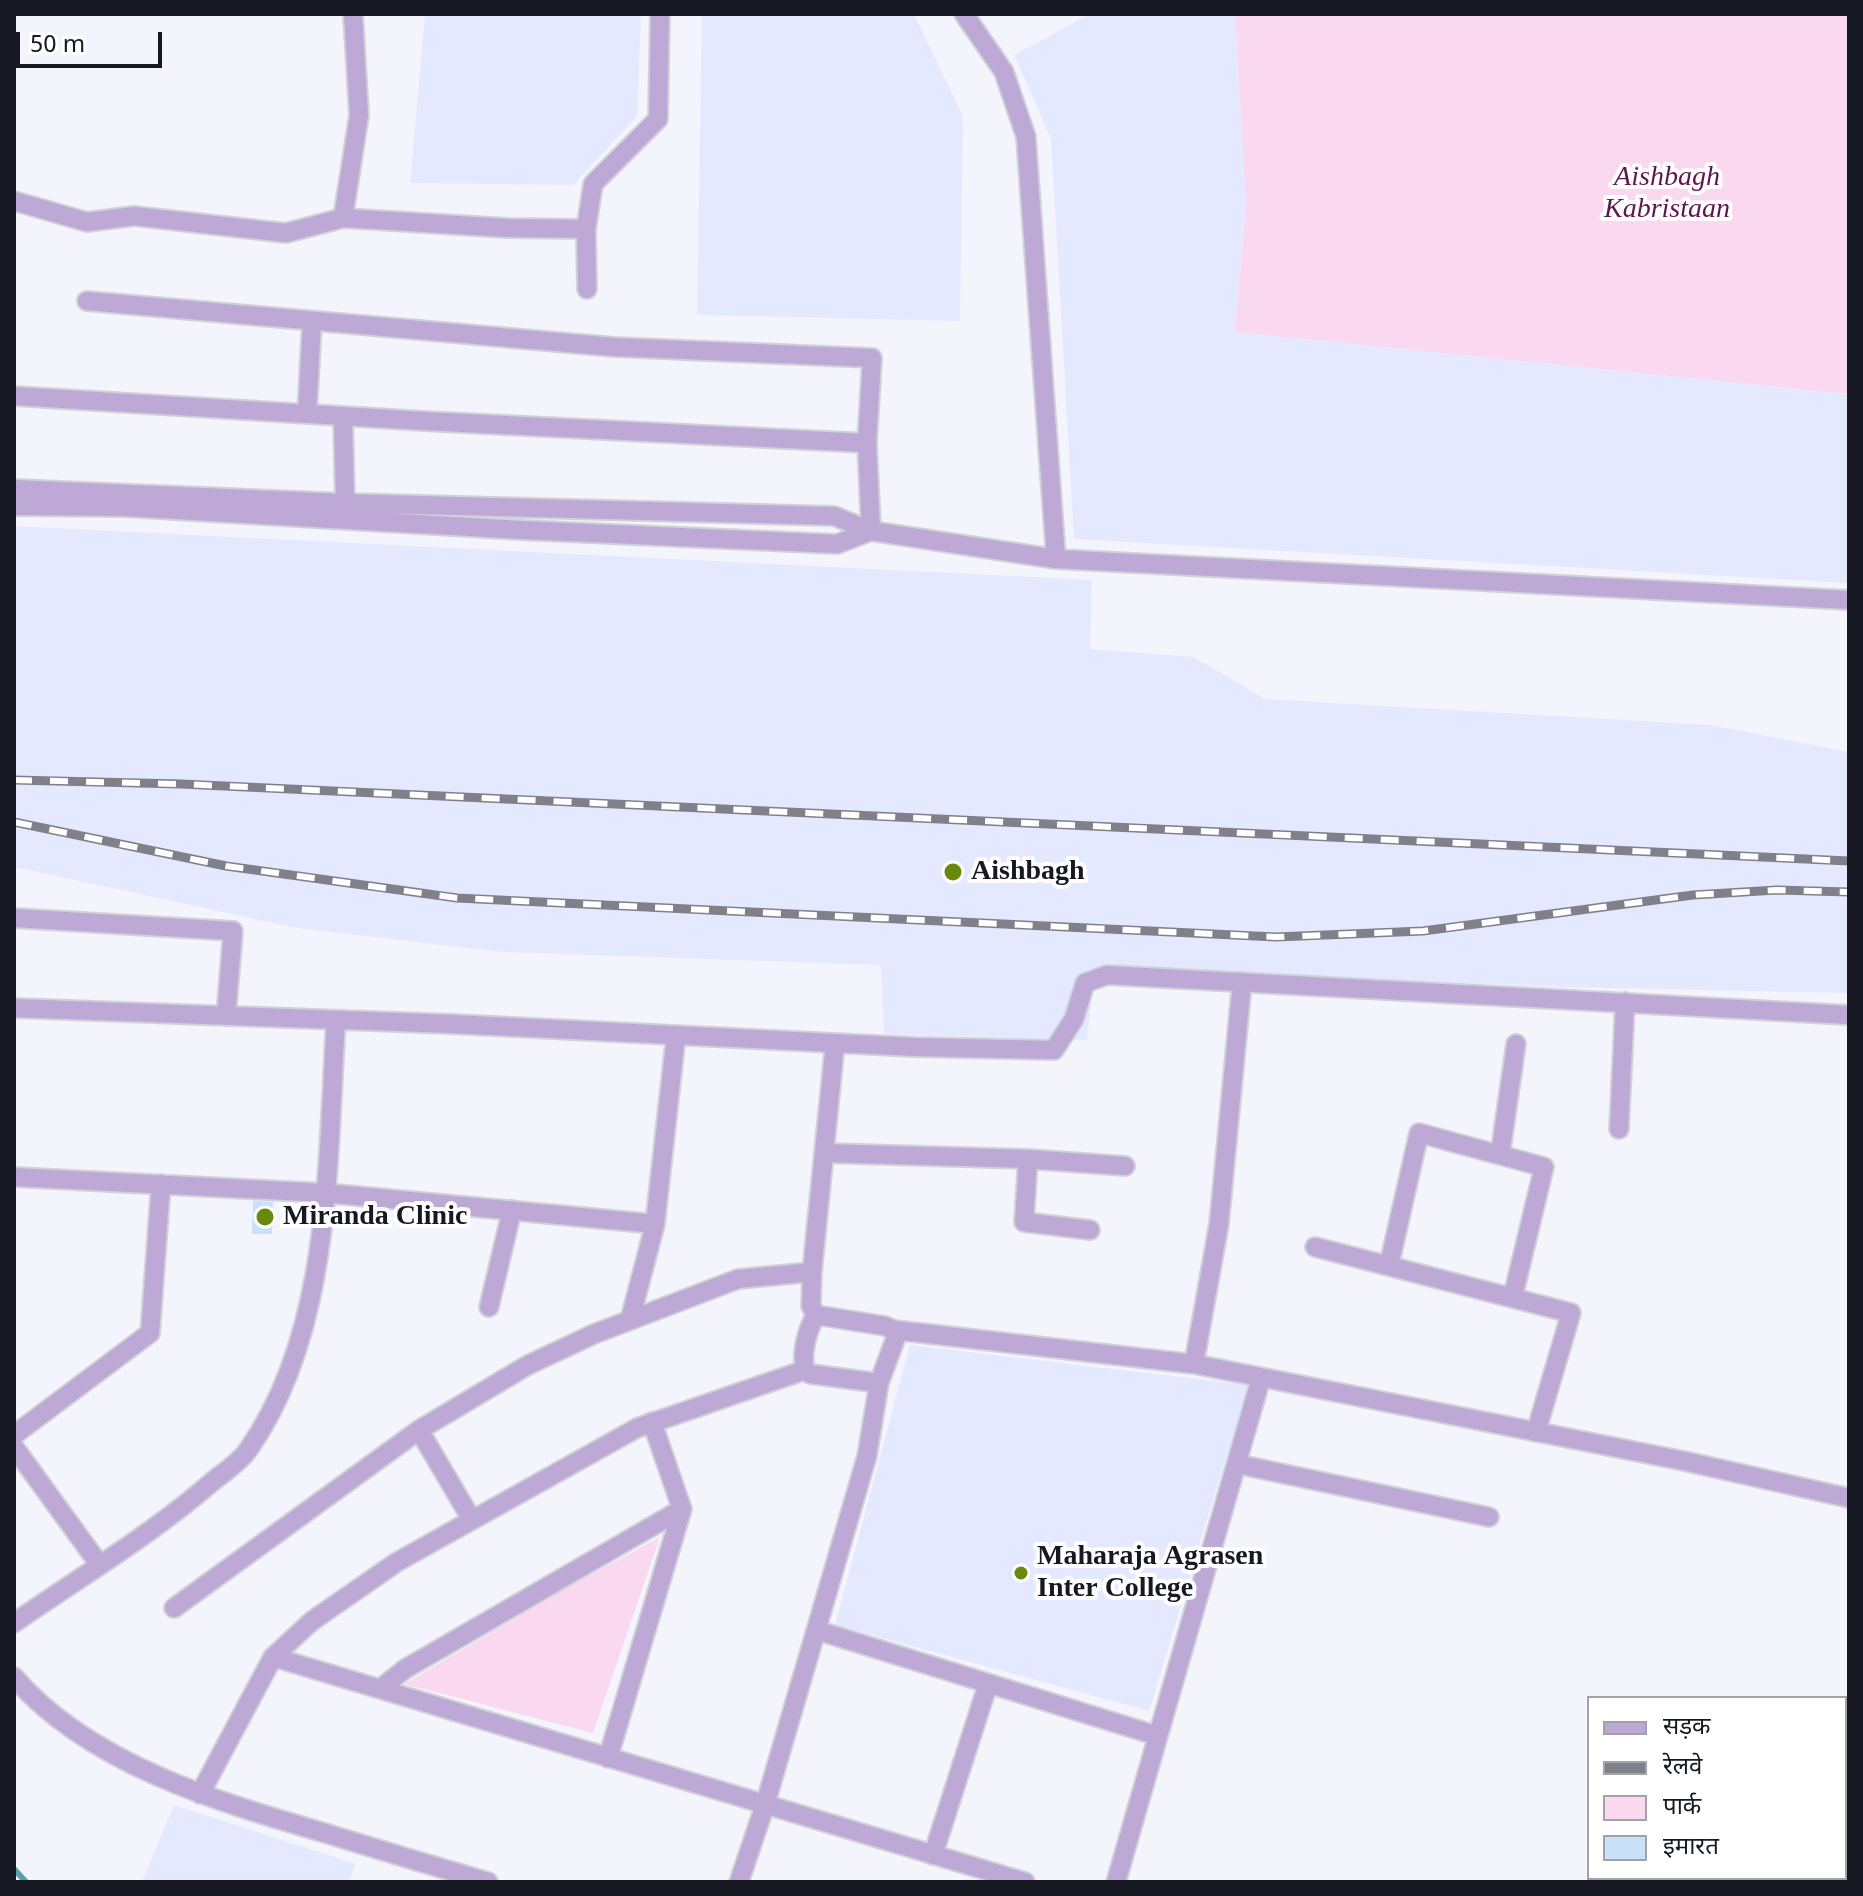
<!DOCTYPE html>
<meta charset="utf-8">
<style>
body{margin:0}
#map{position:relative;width:1863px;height:1896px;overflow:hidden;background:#f4f5fc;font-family:Georgia,"Noto Sans Devanagari",serif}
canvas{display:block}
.frame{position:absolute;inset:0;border:16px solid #161822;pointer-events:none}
.legend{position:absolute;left:1587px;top:1696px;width:260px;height:184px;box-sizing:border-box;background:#fff;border:2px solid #a2a3a7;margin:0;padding:10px 14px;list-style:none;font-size:24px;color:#161822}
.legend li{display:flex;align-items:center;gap:16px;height:40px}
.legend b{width:40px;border:2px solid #a2a3a7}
.scale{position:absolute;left:16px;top:32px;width:146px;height:36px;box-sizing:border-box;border:4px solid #161822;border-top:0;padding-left:10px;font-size:24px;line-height:28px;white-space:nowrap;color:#161822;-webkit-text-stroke:6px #fff;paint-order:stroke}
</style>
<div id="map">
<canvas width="1863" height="1896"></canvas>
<div class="frame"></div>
<ul class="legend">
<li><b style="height:10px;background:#bea8d6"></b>सड़क</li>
<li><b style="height:10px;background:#7f8089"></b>रेलवे</li>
<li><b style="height:22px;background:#fad9f0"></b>पार्क</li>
<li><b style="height:22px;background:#c8e1f8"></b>इमारत</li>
</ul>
<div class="scale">50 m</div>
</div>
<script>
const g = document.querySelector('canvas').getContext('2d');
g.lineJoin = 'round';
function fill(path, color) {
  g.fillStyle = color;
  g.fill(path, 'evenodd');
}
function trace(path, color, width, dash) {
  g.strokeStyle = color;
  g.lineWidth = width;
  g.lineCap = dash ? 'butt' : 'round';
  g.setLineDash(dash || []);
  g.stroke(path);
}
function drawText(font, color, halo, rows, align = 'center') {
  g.font = font + ' Georgia,serif';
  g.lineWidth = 8;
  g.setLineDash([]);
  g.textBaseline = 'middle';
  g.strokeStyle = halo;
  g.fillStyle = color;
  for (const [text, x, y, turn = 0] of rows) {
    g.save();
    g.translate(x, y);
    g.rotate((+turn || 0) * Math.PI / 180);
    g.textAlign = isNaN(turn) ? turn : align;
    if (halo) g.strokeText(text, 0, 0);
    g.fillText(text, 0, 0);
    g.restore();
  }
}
fill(new Path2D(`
 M425 14H641L637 116 573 185 410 183Z
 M702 14H914L963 116 960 321 697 315Z
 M1090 14H1235L1246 204 1235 332 1849 394V583L1074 539 1051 139 1014 55Z
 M14 526 1092 580 1090 649 1194 657 1265 699 1711 725 1849 752V993L1559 987 1095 968 1087 1040 884 1034 881 965 502 952 297 928 14 867Z
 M910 1345 1248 1385 1149 1711 835 1625Z
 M174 1805 356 1864 349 1882H142Z`), '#e4e9ff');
fill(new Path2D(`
 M1235 14H1849V394L1235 332 1246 204Z
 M660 1537 593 1733 404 1684 568 1587Z`), '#fad9f0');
trace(new Path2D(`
 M14 1869 26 1882`), '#5c9eb1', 6);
fill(new Path2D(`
 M253 1201 273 1202 272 1234H252Z`), '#c8e1f8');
const minor = new Path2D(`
 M964 14 1004 72 1026 137 1056 559
 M14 201 87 222 134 216 286 233 343 218 359 115 353 14
 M343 218 507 228 586 229
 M587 289 586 229 593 184 658 119 660 14
 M87 301 614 347 872 358 867 443 871 531
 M14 396 424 421 867 443
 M307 414 312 321
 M343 416 345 503
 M14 489 345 503 834 516 871 531 1056 559 1849 600
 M14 506 124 507 522 530 837 544 871 531
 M14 918 233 931 226 1016
 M14 1008 452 1024 915 1047 1054 1050 1074 1019 1085 983 1107 975 1849 1015
 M1619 1129 1625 1002
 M825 1153 1028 1159 1125 1166
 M1500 1155 1516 1044
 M1028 1159 1024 1222 1090 1230
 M14 1177 325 1193 655 1224
 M1315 1247 1571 1313 1536 1432
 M1389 1265 1419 1133 1544 1167 1513 1296
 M489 1307 512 1210
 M816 1315 885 1326 894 1330 1194 1364 1684 1461 1849 1498
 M816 1315 811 1306 812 1272 835 1043
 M630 1320 655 1224 676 1035
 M1194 1364 1219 1224 1242 982
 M805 1370C801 1353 807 1330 816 1315
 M419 1430 472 1520
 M14 1435 150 1333 161 1184
 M14 1447 99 1564
 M1237 1464 1489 1517
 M174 1608 419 1430 528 1365 594 1334 738 1279 812 1272
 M14 1623C80 1577 151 1535 212 1482 224 1472 240 1462 248 1450 332 1331 327 1160 336 1020
 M816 1630 1158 1736
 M273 1657 1025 1882
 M14 1677C89 1764 218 1802 325 1833 379 1850 434 1866 488 1882
 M380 1689 405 1669 682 1509
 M608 1758 682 1509 652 1422
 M200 1794 273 1657 312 1621 397 1562 637 1428 805 1370 810 1374 879 1383
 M933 1855 988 1684
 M739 1882 765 1805 867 1456 879 1383 896 1337 894 1330
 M1116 1882 1261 1378`);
trace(minor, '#d0d2d9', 22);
trace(minor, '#bea8d6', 18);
const rail = new Path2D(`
 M14 780 181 784 1849 861
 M14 822 226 866 457 898 1276 937 1423 931 1693 895 1777 890 1849 892`);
trace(rail, '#7f8089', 9);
trace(rail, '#fff', 6, [18]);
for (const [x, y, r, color] of [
 [953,872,10,"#67890c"],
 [265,1217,10,"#67890c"],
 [1021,1573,8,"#67890c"]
]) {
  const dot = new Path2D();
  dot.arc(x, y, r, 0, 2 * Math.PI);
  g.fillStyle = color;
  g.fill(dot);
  trace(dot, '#fff', 3);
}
drawText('italic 28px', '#5e1650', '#fff', [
 ["Aishbagh",1667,178],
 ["Kabristaan",1667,210]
]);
drawText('bold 28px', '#161822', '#fff', [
 ["Aishbagh",971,872],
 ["Miranda Clinic",283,1217],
 ["Maharaja Agrasen",1037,1557],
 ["Inter College",1037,1589]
], 'left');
</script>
